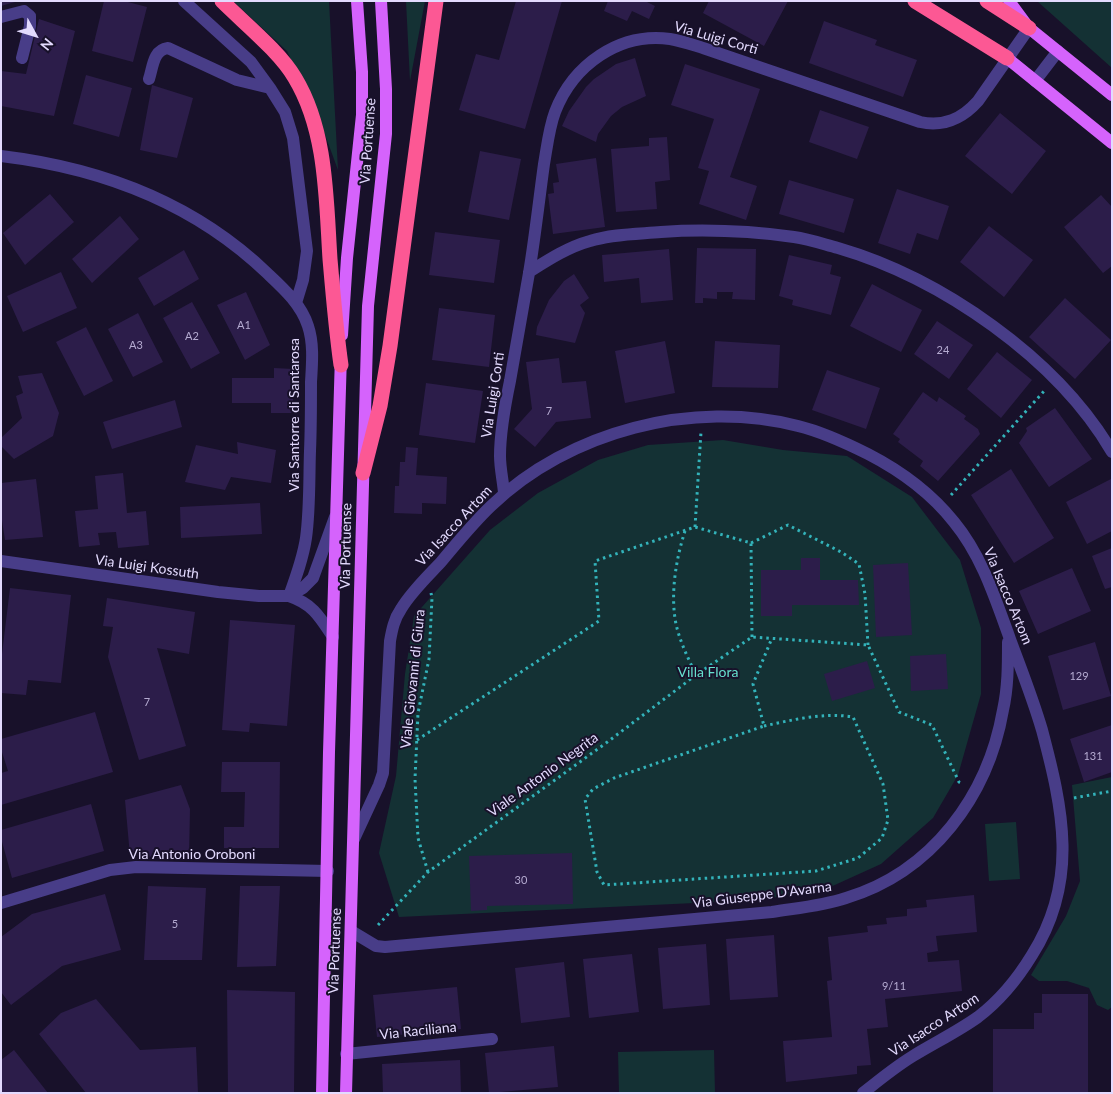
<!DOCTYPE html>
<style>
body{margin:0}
#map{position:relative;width:1113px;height:1094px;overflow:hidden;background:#18112a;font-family:Lato,sans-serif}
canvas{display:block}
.frame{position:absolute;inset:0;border:2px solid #e3dafe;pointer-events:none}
.north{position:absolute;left:10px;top:10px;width:50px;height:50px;-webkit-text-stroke:4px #18112a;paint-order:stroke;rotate:129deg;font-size:14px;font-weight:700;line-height:20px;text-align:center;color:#e3dafe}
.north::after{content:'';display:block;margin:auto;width:18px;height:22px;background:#e3dafe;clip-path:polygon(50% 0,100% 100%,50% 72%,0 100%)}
</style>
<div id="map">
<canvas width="1113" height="1094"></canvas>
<div class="frame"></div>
<div class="north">N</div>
</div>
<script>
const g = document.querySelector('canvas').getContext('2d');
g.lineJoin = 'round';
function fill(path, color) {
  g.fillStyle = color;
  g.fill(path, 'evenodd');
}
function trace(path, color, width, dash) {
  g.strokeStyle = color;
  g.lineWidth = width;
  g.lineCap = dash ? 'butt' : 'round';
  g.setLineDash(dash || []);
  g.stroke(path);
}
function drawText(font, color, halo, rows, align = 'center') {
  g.font = font + ' Lato,sans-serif';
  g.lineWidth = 4;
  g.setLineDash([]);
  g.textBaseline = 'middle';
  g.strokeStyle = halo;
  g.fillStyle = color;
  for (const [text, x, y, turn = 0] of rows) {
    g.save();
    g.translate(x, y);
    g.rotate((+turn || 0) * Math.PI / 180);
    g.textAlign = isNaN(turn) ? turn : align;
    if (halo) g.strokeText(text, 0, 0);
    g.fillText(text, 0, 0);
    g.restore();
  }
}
fill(new Path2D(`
 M233 1H329L338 170 324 132 287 51Z
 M406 1H425L410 81Z
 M1037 1H1112V68Z
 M723 440 783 450 847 456 912 497 960 560 981 628V694L958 775 933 818 881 864 826 889 758 900 399 917 379 853 396 776 405 674 414 616 490 530 538 493 598 460 648 445Z
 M1112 777V1007L1108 1010 1097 1005 1089 988 1067 981H1039L1031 975 1066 916 1080 881 1072 785Z
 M1016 822 1020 879 989 881 985 824Z
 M714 1050 715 1093H619L618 1052Z`), '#143134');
fill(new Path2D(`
 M1 1H14L15 2 1 6Z
 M104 1H124L147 7 133 62 92 51Z
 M516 1H562L525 129 459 110 476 54 499 60Z
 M608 1H645L655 6 649 19 632 11 627 21 604 11Z
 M709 1H788L764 46 703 13Z
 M39 19 75 31 54 116 1 106V71L26 74Z
 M824 21 877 40 875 45 917 60 903 97 809 63Z
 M635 58 646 96 622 107 611 116 598 134 596 142 562 126 569 111 586 87 594 79 616 64Z
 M685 64 760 89 730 177 757 186 746 220 699 204 709 171 698 168 714 119 671 105Z
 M86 75 132 88 119 137 73 124Z
 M152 85 193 98 177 158 140 150Z
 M820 110 869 127 857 159 809 142Z
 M1000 113 1046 151 1012 194 965 156Z
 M667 137 670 180 655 182 657 209 616 212 611 149 649 146V138Z
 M480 151 521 159 509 220 468 212Z
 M596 158 605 227 553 234 548 194 554 193 553 183 559 182 556 164Z
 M789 180 854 199 844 233 779 214Z
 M897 189 949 206 938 240 917 233 910 254 878 243Z
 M50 194 74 222 25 265 3 233Z
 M1101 195 1112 207V266L1103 273 1064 227Z
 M120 216 139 239 92 283 72 259Z
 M989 226 1033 260 1004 297 960 262Z
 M435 232 500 240 494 283 429 275Z
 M697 248 756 249 755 300 732 299 733 292H717V299L703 298V303H695Z
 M669 249 673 300 641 303 639 278 604 282 602 255Z
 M184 250 199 279 154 306 138 278Z
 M789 255 832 265 830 274 841 277 831 315 792 305 793 300 779 296Z
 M61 272 77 308 23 332 7 296Z
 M574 274 589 298 580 305 585 313 575 343 536 335 537 327 549 300 564 281Z
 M872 284 922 310 901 352 850 326Z
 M246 292 270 345 245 360 217 305Z
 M1065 298 1111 340 1075 379 1029 337Z
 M192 302 220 353 191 369 163 318Z
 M439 308 495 315 489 367 432 360Z
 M138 313 163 362 133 377 108 329Z
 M937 321 973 345 949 379 914 354Z
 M86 327 113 381 84 396 56 342Z
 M665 341 675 393 625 403 615 351Z
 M715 341 780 345 778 388 712 387Z
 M997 352 1032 380 1001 418 967 389Z
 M559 358 562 383 586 381 591 418 556 422 535 447 514 429 532 409 526 362Z
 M274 368 293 369V413H271V403H232V378H274Z
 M827 370 880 388 866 429 812 410Z
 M42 373 59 413 53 436 14 459 1 446V438L22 418 16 396 23 393 18 376Z
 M426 383 483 391 475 443 419 435Z
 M923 392 937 402 939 397 966 416 964 419 978 429 980 434 938 481 920 466 923 461 898 442 900 439 893 434Z
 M175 400 182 427 112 449 103 422Z
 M1055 408 1092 459 1049 487 1019 443 1027 431 1026 428Z
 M237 442 276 450 271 483 231 477 225 490 185 482 196 445 238 454Z
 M406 447 418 448 416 475 447 477 446 504 422 503V514L394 513 395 486H399L400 462H405Z
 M1011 469 1054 538 1014 563 971 495Z
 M123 473 127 513 146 511 149 545 118 548 116 532 98 533 100 545 79 547 75 511 98 509 95 476Z
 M36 479 43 537 5 540 1 514V483Z
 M1111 479 1112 531 1087 544 1066 502Z
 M260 503 262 534 181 538 180 507Z
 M1112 548V587L1105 589 1092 556Z
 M801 558H820V580H858L859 605H792V616H761V570H801Z
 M908 563 912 635 876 637 873 565Z
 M1072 568 1091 611 1038 634 1019 591Z
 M10 588 71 595 61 683 28 680 26 695 1 693V662Z
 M107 598 195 612 189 654 157 648 186 746 139 760 108 657 113 627 103 626Z
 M230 620 295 625 287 726 250 723 249 732 222 730Z
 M1095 642 1111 696 1063 710 1048 656Z
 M946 654 948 689 911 691 910 656Z
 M867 661 875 688 832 701 824 674Z
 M95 712 113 772 1 805V773L8 771 1 749V739Z
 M1112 725V772L1084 782 1070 739Z
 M222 762H280L279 848H224V827H244L245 792H221Z
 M181 785 190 809 189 858 130 856 125 800Z
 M91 804 104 851 12 878 1 838V830Z
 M572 853 573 904 487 906V910L471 911 469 856Z
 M148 886 206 888 202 960H144Z
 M240 886H280L276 966 237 967Z
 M105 894 121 950 62 966 11 1005 1 992V937L32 914Z
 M974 895 977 932 936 936 938 951 927 953 928 962 959 960 962 991 885 999 888 1027 867 1029 871 1065 857 1066V1074L786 1082 783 1041 832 1037 827 981 832 980 828 937 868 932 867 926 887 924 886 918 907 916V909L927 907 926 900Z
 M774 935 778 997 730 1000 726 939Z
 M706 944 710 1005 663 1009 658 948Z
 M632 954 639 1012 589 1018 583 959Z
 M564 962 570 1017 521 1023 515 968Z
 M457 987 461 1029 377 1037 373 995Z
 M227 990 295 992 294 1093H228Z
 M1042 994H1088V1092H993V1029H1034V1013H1042Z
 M96 999 140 1050 196 1047 198 1093H86L39 1034 61 1013Z
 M554 1046 558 1087 489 1093 485 1053Z
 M14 1050 48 1093H1V1060Z
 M460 1060 461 1093H383L382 1064Z`), '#2c1d4a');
trace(new Path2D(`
 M951 495 1045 390
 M695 527 701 432
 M685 531C676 559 670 594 676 624 680 642 688 658 696 675
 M751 543 788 525 841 552 859 564 865 594 868 645
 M764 726C792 720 824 712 853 717L883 784 888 820 882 838 858 858 816 871 604 885 597 872 585 799 593 789 614 778 764 726 753 684 772 638
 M417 740 599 621 595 561 695 527 751 543 752 637
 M1074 798 1112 791
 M428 872 418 838 415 779 418 713 429 659 432 598 431 593
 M378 925 428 872 606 743 696 675 752 637 868 645 899 712 932 725 959 782 962 783`), '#33b3ba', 3, [2.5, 4]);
trace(new Path2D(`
 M184 1 251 62 270 88 285 112 293 138 307 251 303 280 296 303
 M1 17 24 11 30 16V26L22 58
 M149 79C153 67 153 50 168 48L237 80 270 88
 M1035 81 1058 51
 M1 156C101 168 193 202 267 273 283 288 301 304 308 326 314 344 312 364 311 382 311 405 311 428 310 451 309 479 310 509 306 538 303 558 296 577 289 596H259L218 592 1 561
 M529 272C548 260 568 247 590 241 612 234 638 234 661 232 705 229 750 231 794 237 809 239 823 244 838 248 941 278 1057 358 1112 452
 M504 493C503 481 500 468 500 456 500 431 505 405 510 381 516 345 523 309 529 273 535 237 539 200 544 164 547 147 549 128 555 112 573 65 619 32 670 39 682 41 693 45 703 48L920 122C944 127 962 119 978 101L1029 28
 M333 637C320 617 313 604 289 596L303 588 313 578 335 517
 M354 839 379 785 383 773 390 641C392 630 394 619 401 609 411 592 427 577 441 562 457 543 473 523 491 506 569 431 693 399 798 426 823 432 846 443 868 454 901 471 931 493 954 522 982 556 995 598 1010 639 1021 669 1033 699 1042 730 1063 809 1079 881 1032 955 1018 978 999 1001 978 1017 957 1032 934 1043 913 1056 895 1067 879 1080 863 1093
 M1 903 110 870 136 867 328 871
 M351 931 376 946 385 947 772 912C797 908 822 906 846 898 932 872 988 796 1003 710 1008 688 1008 665 1008 642
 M346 1054 492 1039`), '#483d88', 12);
trace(new Path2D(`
 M1009 1 1029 28 1112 95
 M1007 58 1112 143
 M342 335 347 258 362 115V72L357 1
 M322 1093 329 752 341 355
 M346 1093 368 306 386 134V89L381 1`), '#d563fc', 12);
trace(new Path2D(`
 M222 1C244 23 280 52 295 78 327 131 326 199 330 259 333 294 336 330 341 365
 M915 1 1007 58
 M987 1 1029 28
 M363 473 380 406 390 346 436 1`), '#fc5894', 15);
drawText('11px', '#b5abd1', null, [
 ["A1",244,325],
 ["A2",192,336],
 ["A3",136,345],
 ["24",943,350],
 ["7",549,411],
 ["129",1079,676],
 ["7",147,702],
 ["131",1093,756],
 ["30",521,880],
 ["5",175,924],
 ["9/11",894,986]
]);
drawText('14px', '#e3dafe', '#18112a', [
 ["Via Luigi Corti",716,38,16],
 ["Via Portuense",368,141,-86],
 ["Via Luigi Corti",493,395,-81],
 ["Via Santorre di Santarosa",294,415,-90],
 ["Via Isacco Artom",454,526,-47],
 ["Via Portuense",346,546,-89],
 ["Via Luigi Kossuth",147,567,8],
 ["Via Isacco Artom",1008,596,67],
 ["Viale Giovanni di Giura",413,679,-84],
 ["Viale Antonio Negrita",543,775,-36],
 ["Via Antonio Oroboni",192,854],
 ["Via Giuseppe D'Avarna",762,895,-7],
 ["Via Portuense",335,951,-88],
 ["Via Isacco Artom",934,1025,-33],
 ["Via Raciliana",418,1031,-6]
]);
drawText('14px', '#66dfce', '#18112a', [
 ["Villa Flora",708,672]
]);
</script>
